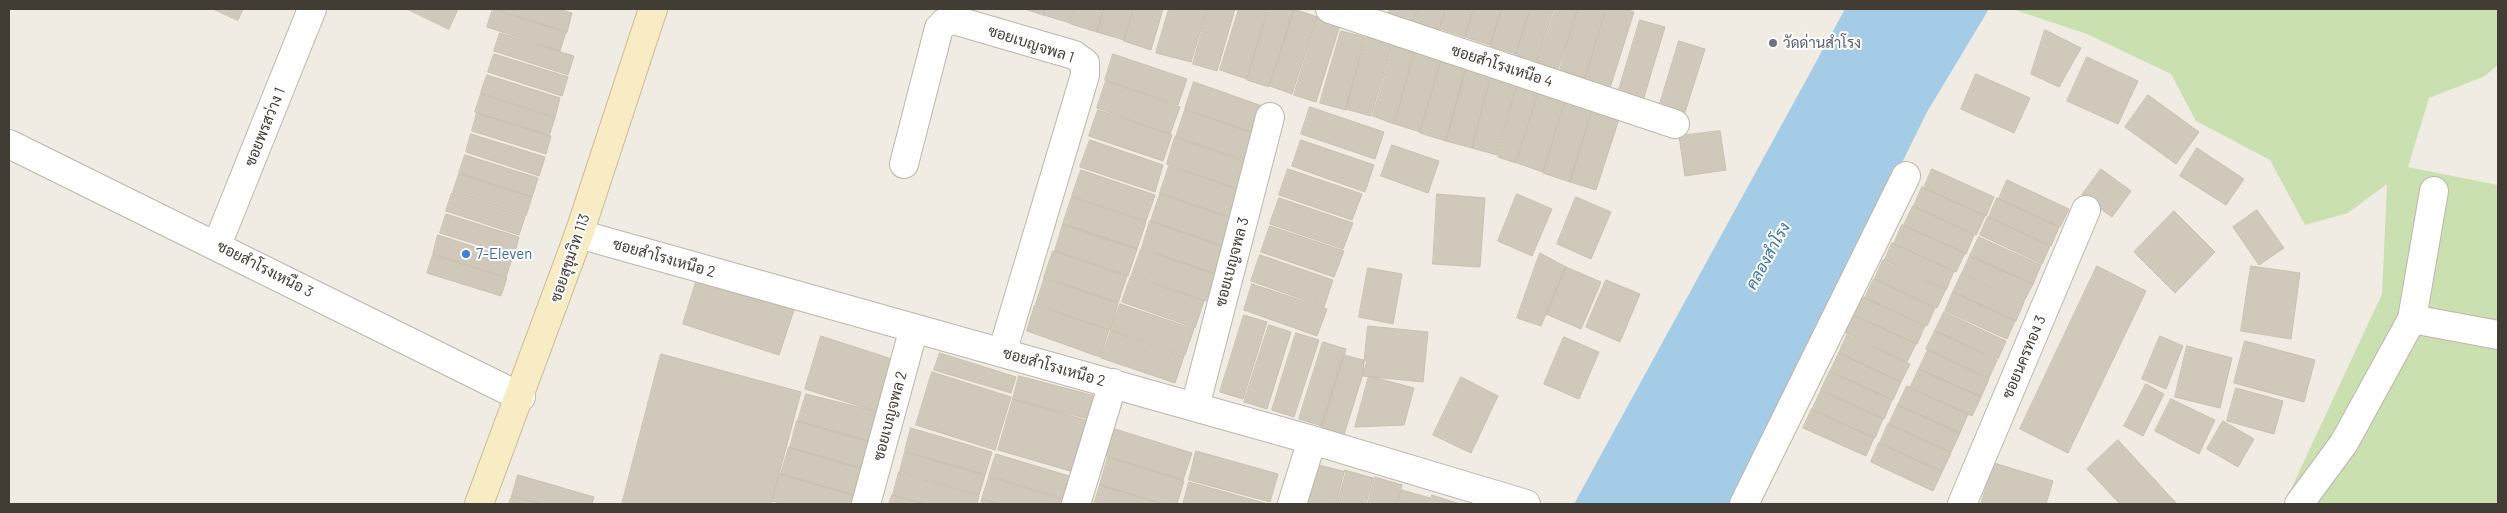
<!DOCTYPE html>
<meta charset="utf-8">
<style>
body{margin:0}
#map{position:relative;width:2507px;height:513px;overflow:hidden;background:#f0ece4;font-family:Barlow,sans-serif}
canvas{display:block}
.frame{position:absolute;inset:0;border:10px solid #413c34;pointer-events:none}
</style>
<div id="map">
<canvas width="2507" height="513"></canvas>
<div class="frame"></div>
</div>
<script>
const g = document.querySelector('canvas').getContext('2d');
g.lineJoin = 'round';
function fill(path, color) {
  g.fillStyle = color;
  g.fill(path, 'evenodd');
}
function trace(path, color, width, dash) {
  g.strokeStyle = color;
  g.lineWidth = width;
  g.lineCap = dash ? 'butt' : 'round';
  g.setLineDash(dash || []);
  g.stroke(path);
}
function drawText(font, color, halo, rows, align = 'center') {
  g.font = font + ' Barlow,Sarabun,sans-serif';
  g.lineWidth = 4;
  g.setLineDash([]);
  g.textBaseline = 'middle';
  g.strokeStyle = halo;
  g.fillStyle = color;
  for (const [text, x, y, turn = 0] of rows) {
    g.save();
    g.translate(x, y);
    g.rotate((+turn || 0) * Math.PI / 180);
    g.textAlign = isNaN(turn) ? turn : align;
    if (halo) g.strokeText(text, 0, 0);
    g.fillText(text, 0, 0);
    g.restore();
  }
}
fill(new Path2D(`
 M2012 9H2498V65L2485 76 2429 98 2408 167 2498 185V504H2284L2382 294 2387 184 2348 213 2305 225 2270 160 2196 121 2171 74 2087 34Z`), '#cae0b0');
fill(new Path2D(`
 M1845 9H1989L1927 112 1734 504H1574Z`), '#a5cce7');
const building = new Path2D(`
 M213 9H243L238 20Z
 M407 9H458L449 29Z
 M493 9 566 32 560 51 487 27Z
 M495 9H559L572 13 567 32Z
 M1025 9H1045L1044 15Z
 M1046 9H1074L1070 23 1044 15Z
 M1075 9H1104L1097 32 1071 24Z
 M1104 9H1133L1124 40 1097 32Z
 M1134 9H1163L1151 50 1124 41Z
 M1169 9H1207L1191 62 1156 53Z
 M1208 9H1235L1217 71 1193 64Z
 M1239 9H1268L1247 79 1220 70Z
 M1269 9 1294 10 1269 87 1247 80Z
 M1294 9 1317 17 1292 94 1270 86Z
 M1390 9H1417L1413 22 1388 14Z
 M1418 9H1445L1439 30 1414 22Z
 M1446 9H1473L1465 37 1440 29Z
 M1474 9H1502L1490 45 1465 37Z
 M1502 9H1530L1516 54 1490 46Z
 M1531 9H1554L1536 61 1516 55Z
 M1556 9H1578L1558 69 1537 62Z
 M1578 9H1606L1585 78 1560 70Z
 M1607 9H1625L1634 12 1610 88 1585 80Z
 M1318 18 1340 25 1316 102 1294 95Z
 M1640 20 1665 27 1642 104 1617 96Z
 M2045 30 2081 48 2059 87 2031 74Z
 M1341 31 1365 37 1346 110 1320 103Z
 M500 33 574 56 568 75 494 51Z
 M1367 36 1392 44 1371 116 1346 109Z
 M1679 41 1705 49 1681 125 1656 117Z
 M1393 46 1414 53 1394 124 1373 116Z
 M1415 53 1441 60 1420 132 1395 124Z
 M494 54 568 77 562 96 488 72Z
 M1113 54 1187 79 1178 105 1105 80Z
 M2087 57 2138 81 2118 124 2067 101Z
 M1441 62 1466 69 1446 141 1420 133Z
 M1466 68 1491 75 1472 148 1446 141Z
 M1976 74 2030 98 2014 133 1961 109Z
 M487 75 560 98 555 117 481 93Z
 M1492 76 1517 83 1497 155 1472 148Z
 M1106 81 1180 107 1170 134 1097 108Z
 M1194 82 1268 108 1259 135 1185 109Z
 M1518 83 1539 89 1516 163 1498 157Z
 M1540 89 1566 98 1543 172 1517 163Z
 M481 94 555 118 549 136 475 112Z
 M2148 95 2199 132 2176 164 2125 127Z
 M1567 99 1593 107 1570 182 1543 173Z
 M1310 107 1384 132 1375 159 1301 134Z
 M1593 108 1620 116 1596 190 1570 182Z
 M1098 110 1172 135 1163 161 1089 136Z
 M1185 110 1259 135 1250 162 1176 137Z
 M477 113 551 136 546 154 472 131Z
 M1720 131 1726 170 1685 176 1679 136Z
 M471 134 545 157 539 176 466 152Z
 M1175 137 1249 163 1240 190 1167 164Z
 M1090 140 1163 165 1155 192 1080 167Z
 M1301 140 1374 165 1365 192 1292 166Z
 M1392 145 1439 161 1428 193 1381 176Z
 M2197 148 2244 179 2226 205 2180 176Z
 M465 155 538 178 532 197 459 173Z
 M1169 166 1243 191 1233 218 1160 193Z
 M1288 169 1362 194 1352 220 1279 195Z
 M1932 169 1994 197 1986 216 1924 188Z
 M2101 169 2131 191 2112 217 2082 195Z
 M1081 170 1155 195 1146 221 1072 196Z
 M459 174 532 197 526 216 453 192Z
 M2007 180 2069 209 2060 227 1999 199Z
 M1922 187 1985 216 1976 235 1914 206Z
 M452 193 525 217 519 235 446 211Z
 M1160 194 1234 219 1224 247 1151 221Z
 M1437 194 1485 198 1480 267 1433 264Z
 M1517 194 1552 209 1532 256 1498 241Z
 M1072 197 1146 222 1137 249 1063 224Z
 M1576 197 1611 212 1591 259 1557 244Z
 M1279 198 1353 223 1343 249 1270 224Z
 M1997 198 2059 227 2051 246 1989 217Z
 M1913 206 1974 235 1966 254 1904 225Z
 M2257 210 2284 248 2259 265 2233 227Z
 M2174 211 2215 252 2175 293 2134 252Z
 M446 214 519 237 514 256 440 233Z
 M1988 217 2050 246 2042 264 1980 235Z
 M1150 221 1225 247 1215 274 1142 248Z
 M1063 224 1137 249 1128 276 1055 251Z
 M1902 225 1965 253 1956 272 1894 244Z
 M1270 226 1344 251 1334 277 1261 252Z
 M438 235 512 259 506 277 433 254Z
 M1979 237 2041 265 2033 284 1970 256Z
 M1892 243 1954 271 1946 290 1884 262Z
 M1141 249 1215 274 1206 301 1132 275Z
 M1053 251 1127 276 1118 303 1044 278Z
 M1540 253 1566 267 1541 326 1517 318Z
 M433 255 507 278 501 296 427 273Z
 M1260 255 1333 280 1324 307 1251 281Z
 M1970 256 2033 284 2023 303 1962 274Z
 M1883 260 1946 289 1937 308 1875 279Z
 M2097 266 2146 291 2068 453 2020 429Z
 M2251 266 2300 273 2291 339 2241 331Z
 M1566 267 1601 282 1581 329 1546 314Z
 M1368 268 1402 274 1393 324 1359 317Z
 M699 272 796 304 779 355 683 324Z
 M1962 273 2024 302 2016 321 1953 292Z
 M1131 276 1204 301 1195 328 1122 302Z
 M1045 277 1118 303 1110 330 1036 304Z
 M1874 279 1935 308 1927 326 1865 298Z
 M1606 280 1640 294 1620 342 1586 327Z
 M1252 284 1327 309 1317 336 1244 310Z
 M1953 292 2015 321 2007 339 1945 311Z
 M1863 297 1925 326 1917 344 1855 316Z
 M1120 304 1194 329 1185 355 1111 330Z
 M1035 305 1109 330 1100 357 1027 331Z
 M1944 312 2006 341 1998 359 1935 331Z
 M1244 315 1267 322 1243 399 1220 392Z
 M1854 315 1916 344 1907 362 1846 333Z
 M1269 325 1291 332 1267 409 1244 402Z
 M1368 326 1428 332 1423 382 1363 376Z
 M1111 331 1184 356 1175 383 1101 358Z
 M1935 331 1997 360 1989 378 1926 349Z
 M1296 333 1319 340 1294 417 1272 410Z
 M1847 335 1910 364 1901 382 1839 353Z
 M821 336 898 361 882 413 805 389Z
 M2160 336 2183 346 2166 389 2142 379Z
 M1564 337 1599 352 1579 399 1544 384Z
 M2245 341 2315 360 2304 402 2234 383Z
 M1323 342 1346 349 1322 426 1299 419Z
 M2187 346 2232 358 2220 408 2175 397Z
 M1928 350 1989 379 1981 397 1919 369Z
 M940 353 1016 377 1011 393 934 370Z
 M1839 353 1901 382 1893 400 1830 372Z
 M661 354 801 392 771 504H622Z
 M1344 355 1367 361 1343 438 1320 431Z
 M1919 369 1981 397 1972 416 1910 388Z
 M1830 371 1892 400 1884 419 1821 390Z
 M932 372 1011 397 995 450 916 425Z
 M1019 376 1099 397 1092 420 1013 399Z
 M1369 376 1414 388 1404 425 1355 427Z
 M1461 377 1498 396 1471 453 1433 435Z
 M2146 384 2164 394 2143 436 2124 426Z
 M1907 386 1968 414 1960 433 1898 405Z
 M2236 388 2283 401 2274 434 2227 421Z
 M1821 391 1883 419 1875 438 1812 410Z
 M806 394 882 413 876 444 798 421Z
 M1013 399 1092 422 1077 473 998 450Z
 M2171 399 2215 420 2199 454 2155 431Z
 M1898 405 1960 433 1951 452 1889 424Z
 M1812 409 1874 438 1866 456 1803 428Z
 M797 421 875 443 867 470 790 448Z
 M2223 421 2254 439 2238 467 2207 449Z
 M1888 424 1951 453 1942 472 1880 443Z
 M911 428 992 452 985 475 905 451Z
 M1115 429 1192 453 1183 480 1107 456Z
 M2118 440 2177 504H2120L2087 469Z
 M1879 443 1942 472 1933 491 1871 462Z
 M789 447 867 470 859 497 781 474Z
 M1196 451 1278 474 1270 502 1189 480Z
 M905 452 985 475 979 495 900 471Z
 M996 454 1076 478 1069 500 989 476Z
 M1108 457 1184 481 1177 504H1163L1100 485Z
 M1994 463 2053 481 2046 504H1981Z
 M1319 465 1346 472 1337 504H1308Z
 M1345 470 1373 478 1366 504H1336Z
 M899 472 979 496 977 504H925L893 495Z
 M780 474 858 496 856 504H784L772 501Z
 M518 475 594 497 592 504H542L512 496Z
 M989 477 1069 501 1068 504H999L982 499Z
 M1375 477 1402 485 1397 504H1368Z
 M1189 482 1268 504H1183Z
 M1100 485 1163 504H1094Z
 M1402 490 1430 498 1428 504H1398Z
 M892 495 925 504H889Z
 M1432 495 1460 504H1430Z
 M512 496 541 504H509Z
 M982 499 999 504H981Z`);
fill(building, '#d0c8ba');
trace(building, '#cabfae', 1);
const street = new Path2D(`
 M1330 9 1675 124
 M9 144 521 397
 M904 164 939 28 945 22 954 20 1074 55 1085 63V75L1002 353
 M579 234 1312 440 1526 504
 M217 245 312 9
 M2412 319 2498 335
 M1195 407 1270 117
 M866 504 914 328
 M1076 504 1113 383
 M1292 504 1312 440
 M1744 504 1906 176
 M1962 504 2086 210
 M2299 504 2344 443 2412 319 2434 191`);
const secondary = new Path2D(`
 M479 504 579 234 653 9`);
trace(street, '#bdb6aa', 30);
trace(secondary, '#cbbe97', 30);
trace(street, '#fff', 28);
trace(secondary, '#f8ecc5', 28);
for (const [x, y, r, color] of [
 [1773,43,5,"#6b7280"],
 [466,254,5,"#3f7fe0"]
]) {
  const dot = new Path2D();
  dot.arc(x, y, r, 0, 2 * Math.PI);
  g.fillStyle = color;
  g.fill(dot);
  trace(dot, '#fff', 2);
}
drawText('15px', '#5b616d', '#fff', [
 ["วัดด่านสำโรง",1783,43]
], 'left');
drawText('15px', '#413c34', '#fff', [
 ["ซอยเบญจพล 1",1031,44,18],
 ["ซอยสำโรงเหนือ 4",1502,66,18],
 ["ซอยพรสว่าง 1",265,127,-68],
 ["ซอยสุขุมวิท 113",570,258,-71],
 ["ซอยสำโรงเหนือ 2",664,258,16],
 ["ซอยเบญจพล 3",1232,262,-75],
 ["ซอยสำโรงเหนือ 3",265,269,27],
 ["ซอยนครทอง 3",2024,357,-67],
 ["ซอยสำโรงเหนือ 2",1054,367,16],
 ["ซอยเบญจพล 2",890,416,-75]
]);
drawText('15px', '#366cbe', '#fff', [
 ["7-Eleven",476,254]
], 'left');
drawText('italic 16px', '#3a75a1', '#fff', [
 ["คลองสำโรง",1768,256,-61]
]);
</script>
